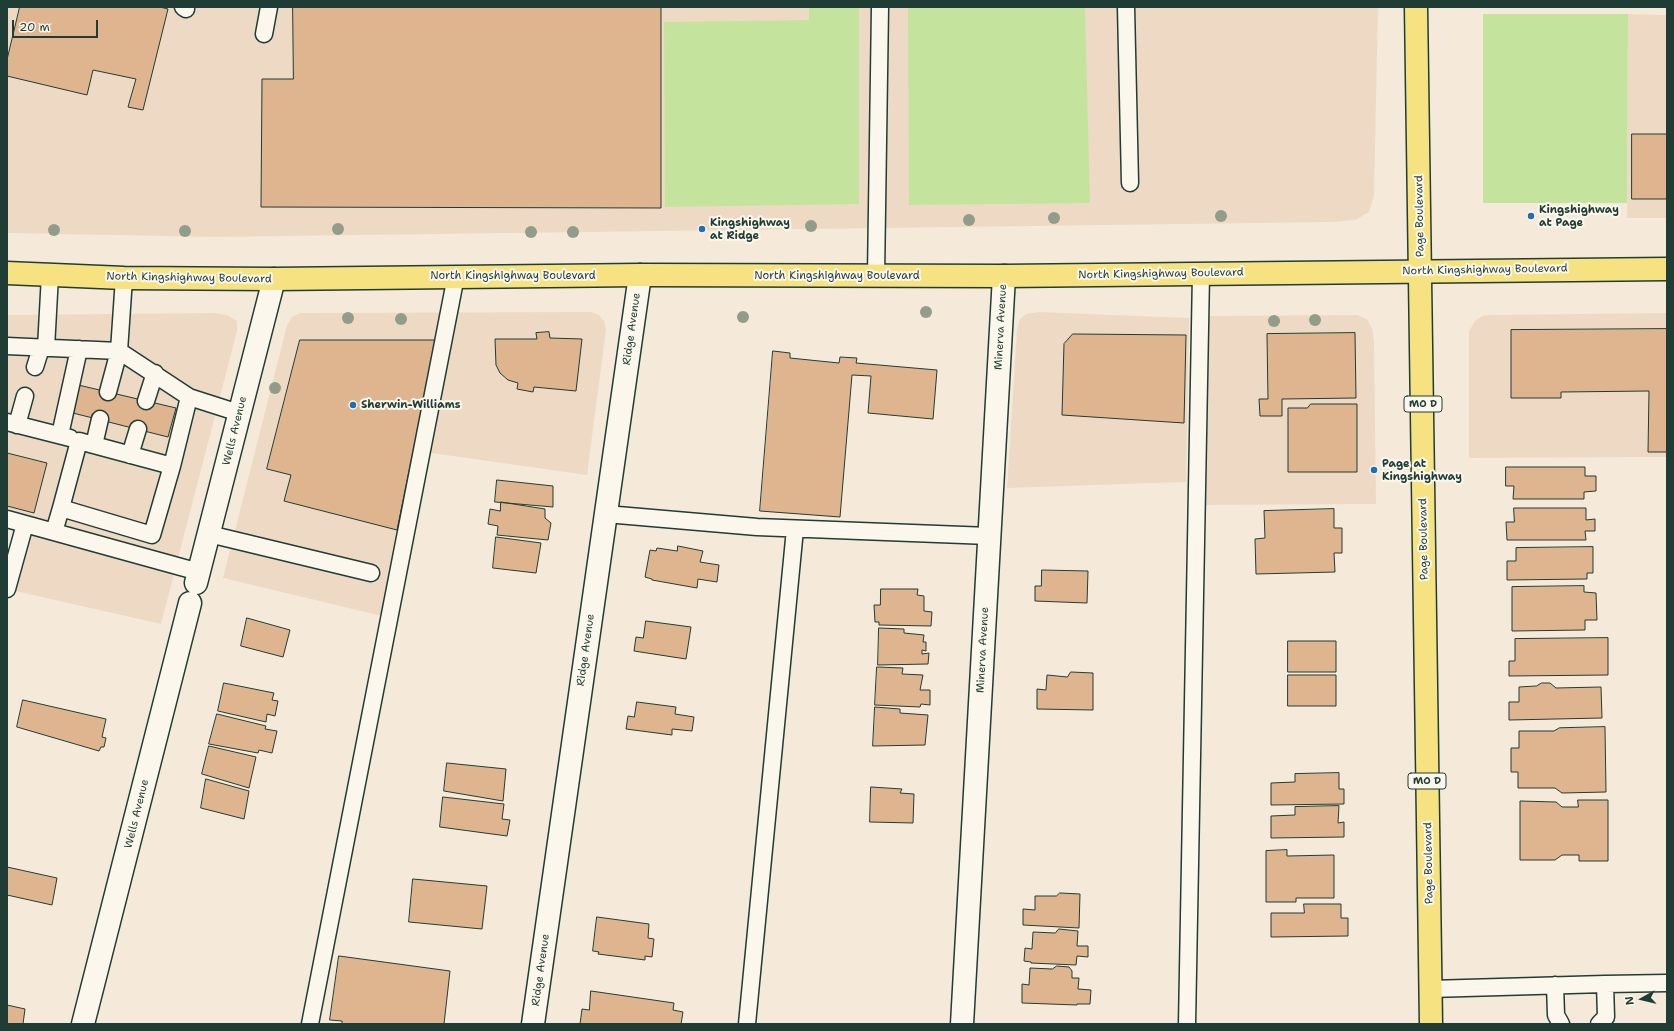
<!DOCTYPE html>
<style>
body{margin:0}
#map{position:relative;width:1674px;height:1031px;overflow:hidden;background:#f5eada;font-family:"Shantell Sans",sans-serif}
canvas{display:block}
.frame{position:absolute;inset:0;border:8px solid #1f3d34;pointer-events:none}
.north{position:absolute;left:1622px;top:979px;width:40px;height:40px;-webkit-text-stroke:3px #fbf7ec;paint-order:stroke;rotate:262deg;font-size:11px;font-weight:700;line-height:16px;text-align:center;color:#1f3d34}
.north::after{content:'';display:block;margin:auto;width:14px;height:18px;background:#1f3d34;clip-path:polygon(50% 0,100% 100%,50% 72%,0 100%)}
.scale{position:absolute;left:12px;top:20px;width:86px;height:18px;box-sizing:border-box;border:2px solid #1f3d34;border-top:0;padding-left:5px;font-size:12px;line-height:14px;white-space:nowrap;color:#1f3d34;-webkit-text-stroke:3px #fbf7ec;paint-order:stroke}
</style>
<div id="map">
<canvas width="1674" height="1031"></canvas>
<div class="frame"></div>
<div class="north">N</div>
<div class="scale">20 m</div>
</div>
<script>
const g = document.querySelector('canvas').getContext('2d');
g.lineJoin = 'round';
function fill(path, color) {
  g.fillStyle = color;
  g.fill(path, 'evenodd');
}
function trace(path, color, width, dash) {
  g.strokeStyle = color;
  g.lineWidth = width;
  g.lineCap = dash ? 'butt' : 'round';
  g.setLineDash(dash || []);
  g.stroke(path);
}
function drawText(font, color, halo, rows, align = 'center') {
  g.font = font + ' "Shantell Sans",sans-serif';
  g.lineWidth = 4;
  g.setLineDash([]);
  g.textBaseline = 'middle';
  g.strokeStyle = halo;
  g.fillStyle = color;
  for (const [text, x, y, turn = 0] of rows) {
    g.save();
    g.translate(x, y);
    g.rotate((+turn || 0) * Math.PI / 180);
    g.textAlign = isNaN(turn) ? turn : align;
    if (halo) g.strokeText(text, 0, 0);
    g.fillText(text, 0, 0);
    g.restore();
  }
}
fill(new Path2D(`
 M7 7H1378L1374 196 1369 212 1355 220 1332 222 214 237 7 233Z
 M1628 14 1667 15V218H1627Z
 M591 312 599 315 604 321 606 330 587 475 417 451 382 616 223 578 287 325 292 317 300 313Z
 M1038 312 1189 318 1186 482 1007 488 1017 329 1020 319 1026 314Z
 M215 313 227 315 237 321V331L161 624 11 590 33 517 7 510V315Z
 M1667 313V457L1469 458V331L1475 321 1482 316 1489 315Z
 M1357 315 1367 319 1372 328 1374 341 1376 504 1202 505 1207 316Z`), '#eedac4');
fill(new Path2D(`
 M809 7H859V204L665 207 664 22 809 20Z
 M908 7H1085L1090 203 909 205Z
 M1483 14H1628L1627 203H1483Z`), '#c4e49d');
const building = new Path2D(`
 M20 7H160L168 9 143 110 128 107 136 79 93 70 87 95 7 76V60Z
 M293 7H661V208L261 207 262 79H293Z
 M1632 134H1667V199H1632Z
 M1667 329V452H1648L1649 391 1561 392V398H1511V330Z
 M549 332 550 338 582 339 576 391 534 387 533 392 517 389 518 383 508 380 500 373 496 365 495 339H537L536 333Z
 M1355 333 1356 398 1282 399V416H1260L1259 399H1268L1267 334Z
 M1073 334 1186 335 1184 423 1062 415 1064 344Z
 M300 340H436L397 530 284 501 291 475 267 469Z
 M773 351 790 353V358L839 363 840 357 857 358 856 363 937 370 933 419 868 413 871 376 852 375 840 517 760 511Z
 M74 384 176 408 168 437 69 412Z
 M1311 404H1357V472H1288V408H1307Z
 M7 453 47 463 34 513 7 506Z
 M1506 467H1585V476H1596V491L1584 492V499H1513L1514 486H1506Z
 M497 480 553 486V507L495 502Z
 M501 502 545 509V518L551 523 548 540 497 535 498 526 488 524 490 509 500 511Z
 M1514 508H1586V520L1595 519V531H1585L1586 540H1507L1506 522H1514Z
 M1334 509V528H1342V553H1334L1335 572 1256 574 1255 539 1265 538 1264 511Z
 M496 537 541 543 536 573 493 568Z
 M678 546 703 551 700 562 719 565 717 582 698 579 697 588 652 580V579L645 577 650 550 656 551 657 548 677 551Z
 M1593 547V573H1587V579L1507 580V561H1516V548Z
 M1042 570 1088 571 1087 603 1035 601V586H1041Z
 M1584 586V592L1596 593 1597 620H1585V630L1512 631V587Z
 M881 589H918L917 595 924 596V611L932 612 931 626 879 625V622H875L874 605H880Z
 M247 618 290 630 283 657 241 646Z
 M646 621 691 627 686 659 634 651 636 637 643 638Z
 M879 628 904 629V633L924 635 923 642H926V651L922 650V654L929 653 928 664 878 665Z
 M1608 638V675L1509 676V661H1515V639Z
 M1288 641H1336V672H1288Z
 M877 667 903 668 902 674 923 675 920 690H930V705L921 704 920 707 875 705Z
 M1071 672 1093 673V710L1037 709V689L1046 690 1047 675 1067 677Z
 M1288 675H1336V706H1288Z
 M224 683 274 693 272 700 278 701 275 716 267 714 266 722 218 711Z
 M1542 683H1550L1556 688 1601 687 1602 718 1509 720V702H1519V687L1536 686Z
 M23 700 106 719 102 737 106 738 104 747H101L99 751 17 727Z
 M637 702 676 707 675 714 694 717 692 731 672 729V735L626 729 628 716 634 717Z
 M875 707 900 709V713L928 715 925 745 873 746Z
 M217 714 266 726 265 729 277 731 272 753 259 750 258 753 209 744Z
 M1605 727 1606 792 1562 793 1555 788H1518V772H1511V748H1519V731H1554L1559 728Z
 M209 746 256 757 249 788 202 774Z
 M447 763 506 769 503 801 444 791Z
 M1339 773V789H1344V804L1271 805V783L1295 782V774Z
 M206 779 249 791 244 819 201 808Z
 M871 787 902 789 900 793 914 794 913 823 870 822Z
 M443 797 504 804 502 819 510 820 507 836 440 827Z
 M1578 800H1608V861H1579V855H1562L1555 860H1520V801L1556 802 1562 807H1578Z
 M1339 806 1338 823 1344 822V837L1271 838V816L1295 815V807Z
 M1287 850V856L1334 855V898H1296V902H1266V851Z
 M7 867 57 878 52 905 7 895Z
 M413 879 487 886 482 929 409 922Z
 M1060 893 1080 894 1079 928 1023 925V909L1035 910V896H1056Z
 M1304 904H1341V918H1348V936L1271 937V913H1304Z
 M597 917 649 924 648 938 654 939 652 957 645 956V960L598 954 599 952 593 951Z
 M1059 929 1078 931 1077 946H1088V957L1077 956 1076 965 1031 963V962L1024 961 1025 948 1032 949 1033 932 1055 933Z
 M339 956 450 971 444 1024H342V1021L330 1020Z
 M1057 966 1069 967 1072 971V978H1079L1078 989 1091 990 1090 1004H1077V1005L1022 1003V984L1029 985 1030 968 1052 969Z
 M591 991 674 1003 673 1010 683 1012 681 1024H580L582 1009 589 1010Z
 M7 1005 25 1009 23 1024H7Z`);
fill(building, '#dfb590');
trace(building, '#1f3d34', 1);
const lane = new Path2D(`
 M183 7 186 9
 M1126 7 1130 183
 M264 34 269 7
 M876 276 880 7
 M7 346 119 351 189 397
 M46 348 50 275
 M35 367 41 348
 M108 392 119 351 124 278
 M146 401 155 373
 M7 422 70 438
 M17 425 25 396
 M60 435 79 349
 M94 445 100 419
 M130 455 138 429
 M61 508 79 441 172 466 189 397 239 413
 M606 514 757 527 989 536
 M7 519 199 572
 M54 532 61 508 152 535 172 466
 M209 534 371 573
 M7 589 25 524
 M1605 984 1667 983
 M1555 985 1556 1015 1561 1024
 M1430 989 1605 984 1606 1017 1599 1024
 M310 1024 456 276
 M747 1024 795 529
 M1187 1024 1201 274`);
const street = new Path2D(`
 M196 583 274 279
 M83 1024 190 603
 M533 1024 640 275
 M962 1024 1004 276`);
const primary = new Path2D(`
 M1416 7 1431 1024
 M7 273 124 278 274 279 640 275 1004 276 1667 269`);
trace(lane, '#1f3d34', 19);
trace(street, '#1f3d34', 25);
trace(primary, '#1f3d34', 25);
trace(lane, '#fbf7ec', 16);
trace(street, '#fbf7ec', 22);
trace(primary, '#f7e281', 22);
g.fillStyle = '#919d8a';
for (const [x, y] of [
 [1221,216],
 [1054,218],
 [969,220],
 [811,226],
 [338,229],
 [54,230],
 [185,231],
 [531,232],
 [573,232],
 [926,312],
 [743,317],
 [348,318],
 [401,319],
 [1315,320],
 [1274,321],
 [275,388]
]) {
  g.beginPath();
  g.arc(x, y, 6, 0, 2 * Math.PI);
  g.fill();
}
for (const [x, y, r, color] of [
 [1531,216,4,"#1f6fb2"],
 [702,229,4,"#1f6fb2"],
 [353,405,4,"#1f6fb2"],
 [1374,470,4,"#1f6fb2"]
]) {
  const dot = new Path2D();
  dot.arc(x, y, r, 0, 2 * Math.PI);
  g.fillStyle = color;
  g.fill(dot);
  trace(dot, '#fbf7ec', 1.5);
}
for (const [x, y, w] of [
 [1423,404,38],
 [1427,781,38]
]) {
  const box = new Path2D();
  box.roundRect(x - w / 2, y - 8, w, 16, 3);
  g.fillStyle = '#fbf7ec';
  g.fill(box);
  trace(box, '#1f3d34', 1);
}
drawText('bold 10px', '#1f3d34', null, [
 ["MO D",1423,404],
 ["MO D",1427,781]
]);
drawText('bold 11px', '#1f3d34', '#fbf7ec', [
 ["Kingshighway",1539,210],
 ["at Page",1539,223],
 ["Kingshighway",710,223],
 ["at Ridge",710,236],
 ["Sherwin-Williams",361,405],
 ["Page at",1382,464],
 ["Kingshighway",1382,477]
], 'left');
drawText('11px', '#1f3d34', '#fbf7ec', [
 ["Page Boulevard",1420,216,-91],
 ["North Kingshighway Boulevard",1485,270,-1],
 ["North Kingshighway Boulevard",1161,274,-1],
 ["North Kingshighway Boulevard",513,276],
 ["North Kingshighway Boulevard",837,276],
 ["North Kingshighway Boulevard",189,278,1],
 ["Minerva Avenue",1001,327,-87],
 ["Ridge Avenue",632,329,-82],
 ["Wells Avenue",235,431,-76],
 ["Page Boulevard",1424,539,-91],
 ["Ridge Avenue",586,650,-82],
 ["Minerva Avenue",983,650,-87],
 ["Wells Avenue",137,814,-76],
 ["Page Boulevard",1429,863,-91],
 ["Ridge Avenue",541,970,-82]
]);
</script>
